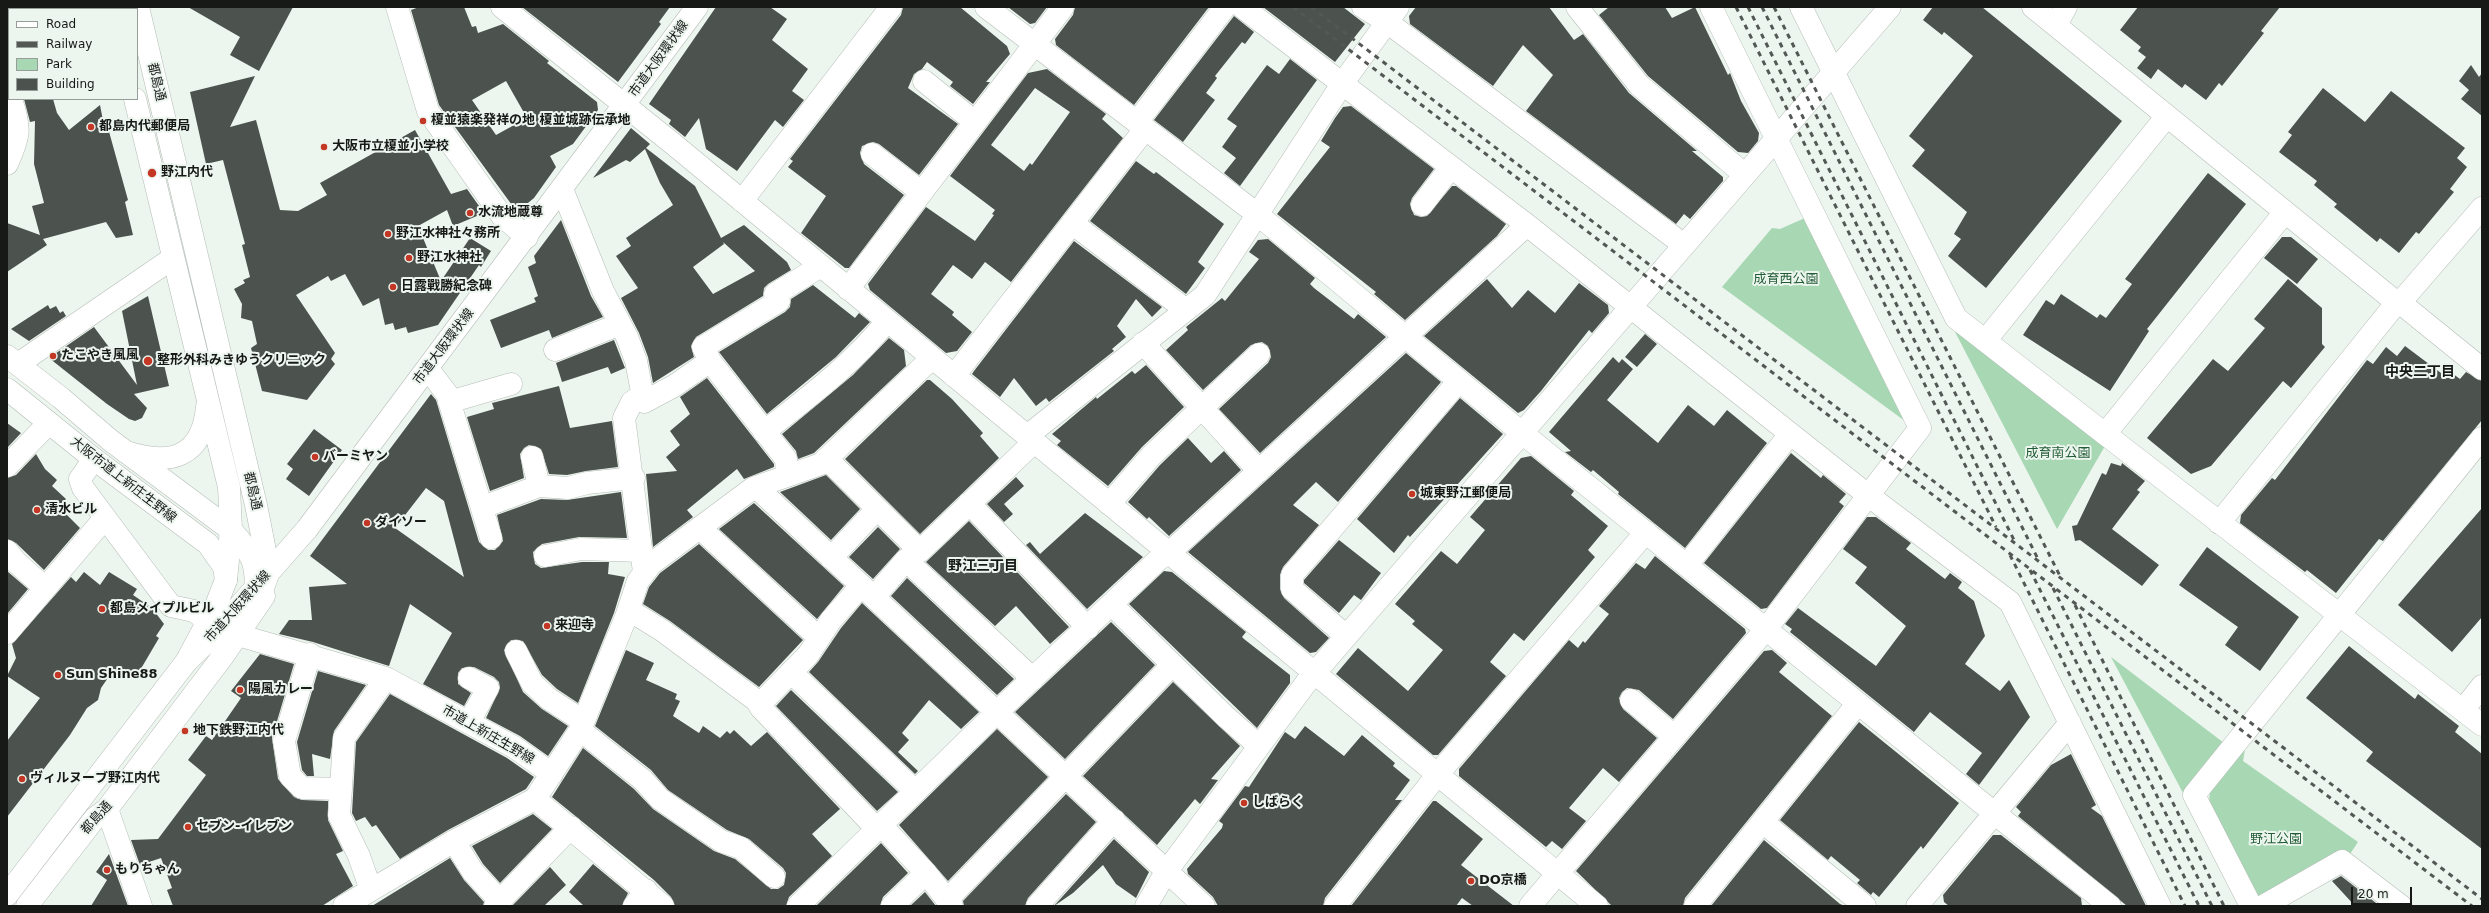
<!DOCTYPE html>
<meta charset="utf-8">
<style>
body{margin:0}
#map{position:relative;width:2489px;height:913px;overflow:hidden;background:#ecf5ee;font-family:"DejaVu Sans",sans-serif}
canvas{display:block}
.frame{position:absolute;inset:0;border:8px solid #171917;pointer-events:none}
.legend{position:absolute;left:8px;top:8px;width:130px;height:92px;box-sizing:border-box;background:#ecf5ee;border:1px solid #979d98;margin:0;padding:5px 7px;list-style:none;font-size:12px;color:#171917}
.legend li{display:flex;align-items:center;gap:8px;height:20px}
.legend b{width:20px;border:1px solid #979d98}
.scale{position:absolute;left:2351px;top:887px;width:61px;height:18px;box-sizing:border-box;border:2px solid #171917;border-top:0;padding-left:5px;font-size:12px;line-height:14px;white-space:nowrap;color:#171917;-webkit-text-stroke:3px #ecf5ee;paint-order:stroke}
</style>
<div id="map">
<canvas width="2489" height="913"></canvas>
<div class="frame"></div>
<ul class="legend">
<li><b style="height:5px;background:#fff"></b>Road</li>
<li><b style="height:5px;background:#545854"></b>Railway</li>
<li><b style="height:11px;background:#a7d7b3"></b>Park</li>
<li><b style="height:11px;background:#4c534e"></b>Building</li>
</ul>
<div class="scale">20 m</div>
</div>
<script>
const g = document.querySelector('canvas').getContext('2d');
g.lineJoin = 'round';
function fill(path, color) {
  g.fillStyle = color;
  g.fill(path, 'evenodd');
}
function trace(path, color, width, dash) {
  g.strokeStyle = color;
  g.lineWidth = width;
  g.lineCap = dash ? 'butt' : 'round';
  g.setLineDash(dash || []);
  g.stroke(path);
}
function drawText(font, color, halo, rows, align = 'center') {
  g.font = font + ' "DejaVu Sans","Noto Sans JP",sans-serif';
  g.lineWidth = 4;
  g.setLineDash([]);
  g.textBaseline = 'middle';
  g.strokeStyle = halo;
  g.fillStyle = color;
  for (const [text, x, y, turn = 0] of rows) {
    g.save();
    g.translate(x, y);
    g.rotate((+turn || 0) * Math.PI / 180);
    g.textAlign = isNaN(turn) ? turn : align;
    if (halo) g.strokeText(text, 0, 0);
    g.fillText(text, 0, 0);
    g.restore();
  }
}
fill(new Path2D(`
 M1805 218 1909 424 1722 287 1772 228 1780 229Z
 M1952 326 2105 446 2057 529Z
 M2111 657 2224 743 2183 793Z
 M2246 744 2243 761 2358 842 2348 857 2264 898 2256 896 2209 802 2210 792Z`), '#a7d7b3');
fill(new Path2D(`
 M188 7H293L259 71 230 55 240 37Z
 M419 7H464L472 27 476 26 478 33 503 24 549 61 547 63 597 102 598 110 573 144 550 156 556 167 534 198 517 212 439 105 411 10ZM506 81 527 118 496 135 472 100Z
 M522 7H670L659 22 661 24 618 82Z
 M716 7H770L787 19 772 40 808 69 792 91 804 100 783 127 775 120 737 171 706 149 699 118 685 137 669 124 671 120 649 104Z
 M903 7H960L1007 46 1010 54 986 82H990L973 104 950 86 953 82 927 62 922 69 914 74 908 88 958 124 919 175 879 144 873 142 862 146 860 153 864 164 904 195 849 268H845L801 233 826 196 788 167 793 161 790 159 901 15Z
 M1008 7H1047L1035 23 1030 24Z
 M1075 7H1209L1134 105 1056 45 1055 39 1073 15Z
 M1263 7H1343L1365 24 1335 62Z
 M1416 7H1549L1574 40 1583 34 1629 93 1697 151H1692L1723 177V181L1690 219 1684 214 1676 224 1526 111 1553 75 1523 45 1493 86 1410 24 1409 16Z
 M1609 7H1665L1672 18 1695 7 1728 75 1730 73 1741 101 1759 133 1758 141 1748 153 1738 152 1648 76 1599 15Z
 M1933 7H1982L2122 121 1986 288 1948 256 1961 239 1954 234 1967 212 1912 166 1925 150 1909 136 1973 56 1944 32 1942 35 1923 20Z
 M2138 7H2280L2261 31 2264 33 2222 86 2219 83 2206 100 2185 84 2182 88 2158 69 2151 79 2137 68 2146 57 2138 51 2141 47 2120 30Z
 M1234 16 1254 32 1245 44 1242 42 1215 76 1217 78 1206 93 1215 100 1183 142 1154 120Z
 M1290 59 1317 80 1240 186 1224 173 1236 158 1222 147 1237 126 1227 119 1267 65 1279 74Z
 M2471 65 2479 77 2482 73V116L2461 99 2469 90 2459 81Z
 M1047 69 1106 114 1102 119 1123 138 1011 282 985 262 972 279 953 265 931 294 954 312 952 315 972 332 957 351 946 353 870 290 868 284 926 207 975 241 994 215 992 214 995 210 950 176 1028 73ZM1035 88 1070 112 1032 165 1030 163 1024 171 991 145Z
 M255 76 230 127 256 120 280 210 298 211 327 195 320 183 415 130 451 194 467 189 484 213 453 226 447 210 418 226 441 281 470 238 491 251 481 267 479 265 438 325 408 333 406 327 395 330 393 323 385 325 379 298 363 306 345 274 331 281 328 276 296 295 335 353 331 359 335 364 307 400 262 391 251 348 257 344 252 321 241 318 242 304 234 289 245 283 243 280 250 277 242 245 245 244 223 160 206 164 190 92Z
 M2323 88 2365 122 2391 91 2465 148 2457 158 2467 167 2450 189 2454 192 2419 234 2416 232 2399 253 2380 238 2377 242 2334 207 2337 204 2314 185 2317 181 2279 152 2292 135 2288 132Z
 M24 99H53L57 113 69 130 100 105 105 131 108 128 128 200 125 202 133 235 116 238 106 222 43 239 47 245 7 272V223L40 235 32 206 44 203 34 164 35 121 30 122Z
 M1351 106 1434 169 1412 198 1410 204 1414 215 1421 217 1427 216 1452 186H1456L1506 224 1497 236 1405 320 1374 294 1376 292 1277 214 1330 147 1321 141 1335 118 1343 107Z
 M631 128 650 144 646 148 695 186 721 238 744 225 787 262 791 270 768 284 764 288 763 296 696 337 691 346 694 357 653 383 648 357 639 333 621 298 638 288 616 256 631 246 626 238 673 205 660 183 645 149 630 162 626 160 593 178ZM723 242 755 271 713 294 693 267 724 244Z
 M1136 161 1154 174 1156 172 1224 224 1198 262 1205 268 1186 294 1090 221Z
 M2208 173 2246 204 2147 329 2149 331 2110 391 2023 335 2046 300 2054 305 2061 294 2097 318 2100 314 2106 318 2132 284 2125 279Z
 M561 220 591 296 603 317 552 338 549 330 501 348 490 320 536 302 534 298 538 296 528 267 536 263 534 256Z
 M2282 237H2291L2318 259 2297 284 2264 258Z
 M1268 239 1315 278 1310 284 1314 288 1354 319 1358 314 1386 337 1260 453 1219 409 1268 363 1271 357 1268 346 1262 342 1251 345 1203 390 1166 350 1188 330 1186 327 1222 298 1225 301 1259 259 1249 252 1258 240Z
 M1074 241 1162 307 1152 317 1136 299 1117 326 1126 337 1112 349 1114 351 1049 402 1046 398 1036 406 1014 378 1000 397 972 374 974 371Z
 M1487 279 1512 308 1528 290 1555 313 1579 283 1608 305 1609 313 1592 333 1589 330 1541 391 1524 410 1518 413 1424 336Z
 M2288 279 2322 308V344L2325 347 2291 388 2283 381 2211 466 2191 474 2147 438 2213 359 2228 371 2265 328 2254 319Z
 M813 285 855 318 859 313 870 322 836 357 767 414 719 352 785 312 790 307 791 299Z
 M148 296 169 386 134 394 147 408 142 418 135 421 129 419 107 404 49 358 94 327 137 385 122 311Z
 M48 305 50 309 56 306 60 313 63 311 66 316 29 341 11 329Z
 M1645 334 1657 344 1637 367 1625 357Z
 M889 338 904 350 906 366 814 453 798 459 796 451 782 434 853 375Z
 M614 340 625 368 611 374 608 367 562 382 556 363Z
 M2405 346 2445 376 2449 371 2460 379 2466 372 2482 381V420L2383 541 2379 539 2336 593 2307 570 2305 572 2240 523 2241 515 2272 478 2275 480 2367 360 2373 364 2386 347 2397 356Z
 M1406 353 1441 382 1338 502 1316 482 1293 505 1319 525 1283 567 1280 575V589L1284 598 1329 638 1316 652 1310 653 1188 552Z
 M1613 357 1619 363 1622 359 1633 369 1607 400 1658 443 1688 405 1714 426 1727 410 1767 443 1685 548 1618 494 1619 492 1593 470 1591 472 1565 452 1571 451 1549 432Z
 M1146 365 1184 407 1142 447 1108 486 1057 445 1061 441 1052 434 1096 397 1097 399 1132 371 1135 374Z
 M707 378 774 464V467L744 479 737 469 687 510 693 517 653 547 646 474 677 471 666 457 680 445 670 431 690 414 680 397Z
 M927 380H930L952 399 983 433 980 436 999 458 920 534 845 459Z
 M559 386 570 428 612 421 618 467 586 471 567 475 549 474 541 449 529 445 524 448 520 454 524 478 490 491 467 417 494 409 492 403Z
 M431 394 436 400 479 542 488 550H495L503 541 497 515 541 499 567 500 621 492 627 538 579 537 542 544 533 552 535 564 541 568 582 562H609L608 574 625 577 614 613 578 703 557 689 542 675 523 641 511 640 504 650 523 692 542 709 568 726 548 756 520 736 486 718 500 688 499 682 494 677 474 667 462 668 458 673V684L471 693 464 706 423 684 452 633 410 604 389 666 313 642 279 634 289 620H312L309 587 347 584 310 556ZM426 488 444 501 464 577 395 528Z
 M1460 398 1503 434 1410 537 1408 535 1394 553 1357 519Z
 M7 423 21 433 7 448Z
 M314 429 342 450 309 496 286 479 293 469 287 464Z
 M1188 438 1211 463 1224 451 1241 470 1169 536 1149 517 1147 519 1128 502 1160 465Z
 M1791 453 1821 478 1823 475 1846 494 1839 502 1844 506 1767 608 1761 609 1704 563Z
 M36 454 45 469 57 480 52 486 66 499 59 507 80 528 44 570 16 543 7 539V478L16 475Z
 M1531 456 1574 491 1571 495 1608 526 1588 550 1595 557 1524 641 1514 633 1490 662 1506 676 1438 755H1433L1336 674 1358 648 1408 691 1443 650 1412 624 1415 621 1395 604 1441 551 1457 564 1485 530 1470 517 1521 458Z
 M2111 463 2121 466 2122 463 2145 481 2137 490 2140 492 2112 529 2159 565 2142 586 2080 540 2075 541 2072 526 2077 525 2102 473 2106 475Z
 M826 475 860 509 831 540 780 492Z
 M1016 477 1024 486 1004 504 1013 514 1004 522 987 504Z
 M754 503 844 586 817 619 719 529Z
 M2482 508V617L2452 652 2398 605Z
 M1085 513 1143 557 1087 609 1026 545 1030 542 1040 554Z
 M1867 517H1876L1911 543 1906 549 1945 579 1950 573 1962 582 1958 588 1974 601 1985 636 1965 664 2000 691 2009 680 2030 717 1979 785 1966 774 1982 753 1930 712 1914 732 1790 632 1792 629 1785 624 1798 608 1876 666 1906 626 1855 583 1867 567 1843 549Z
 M969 521 1069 627 1050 644 1016 606 995 626 926 562Z
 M878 527 900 549 873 579 849 557Z
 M1339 540 1381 573 1361 600 1354 595 1339 613 1304 583V580Z
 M699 544 803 640 759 687 670 621 643 604 649 587 660 573Z
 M2207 547 2299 617 2260 671 2225 645 2238 627 2179 585Z
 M1655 556 1745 629 1746 633 1673 719 1639 690 1627 688 1622 692 1619 698 1623 709 1657 738 1619 782 1603 768 1569 808 1586 821 1562 849 1552 841 1546 847 1459 776V769L1569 640 1578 648 1583 641 1585 643 1609 614 1599 606 1636 563 1645 569Z
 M7 571 28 589 7 614Z
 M1164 571 1172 572 1246 632 1242 637 1244 639 1290 675V683L1257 728 1129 604Z
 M84 572 100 585 109 572 137 589 133 595 152 608 164 624 156 636 159 638 139 672 136 670 131 679 114 669 101 688 98 700 87 708 70 735 7 817V741L40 698 7 676 16 658 12 644 71 577 76 582Z
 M907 578 1014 679 997 695 891 596Z
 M862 603 979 712 961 729 929 700 902 733 909 740 898 752 918 771 915 774 809 672 818 662 841 628Z
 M1111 622 1155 665 1065 759 1015 712Z
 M2349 646 2415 699 2418 694 2459 726 2455 732 2482 754V849L2366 761 2373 752 2306 698Z
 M626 650 654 663 646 680 677 694 675 699 680 701 673 716 699 733 703 726 720 738 727 731 730 734 734 730 751 746 767 732 840 809 812 834 832 856 789 897 786 906H675L671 897 654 880 552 797 583 748 634 789 653 809 714 851 735 859 771 889H778L784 885 786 873 783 868 749 839 727 830 668 790 651 770 595 726Z
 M1772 650 1787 663 1779 672 1832 716 1685 898 1683 906H1612L1576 871 1764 651Z
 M260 654 294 664 272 738 278 779 294 797 302 800 328 801V820L343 851 336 854 353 886 322 906H173L167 890 172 888 161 858 140 865 131 840 158 839 206 775 188 760 206 736 212 740 241 698 231 691Z
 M318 671 366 685 334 731 330 759 312 754 314 776H307L302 770 297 742Z
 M1173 682 1240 746 1211 779 1218 780 1200 804 1195 799 1157 845 1083 776Z
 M791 690 898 792 877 811 776 706Z
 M390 694 507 758 534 777 526 789 448 830 400 859 376 825 372 827 365 817 356 821 352 813 356 742Z
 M1859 722 1959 803 1923 849 1921 846 1879 897 1873 892 1871 895 1857 883 1860 880 1831 856 1828 860 1780 820Z
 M1305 726 1344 756 1362 735 1395 763 1393 766 1410 780 1395 800H1402L1325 898 1323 906H1218L1213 897 1188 874 1187 869 1222 828 1223 824 1219 821 1245 786 1249 787 1285 732 1295 739Z
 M997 729 1048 777 948 881 899 825Z
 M2071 754 2096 805 2091 808 2102 816 2146 906H2127L2018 816 2021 812 2016 807 2051 765Z
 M1066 794 1096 822 1028 898 1025 906H964L963 901Z
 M1433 801H1436L1483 839 1461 865 1514 906H1473L1462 898 1456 906H1351Z
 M533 814 552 829 500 883 483 864 472 846Z
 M1993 835H2001L2081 898 2082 906H1949L1944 902 1943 895Z
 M1114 839 1149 872 1136 898 1116 884 1103 865 1073 893 1054 906Z
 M1764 840 1840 904 1845 906H1711Z
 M881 843 908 873 883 897 880 906H816Z
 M109 854 128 906H91L107 880 96 872Z
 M450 858 464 880 484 902 483 906H372Z
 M593 864 628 893 622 906H584L569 892Z
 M550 867 566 885 544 906H512Z
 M2341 876 2380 906H2355L2332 881Z
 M925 892 936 906H910Z`), '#4c534e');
const minor = new Path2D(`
 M113 7V9
 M138 7 256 505 268 566V574L263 588
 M397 7 428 111 502 216 527 237
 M502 7 672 143 1597 906
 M986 7 1257 214 1522 433 2110 906
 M1242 7 1527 225 1869 496 2010 602 2160 906
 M1363 7 1387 22 1684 245
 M1577 7 1639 85 1745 175
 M1801 7 1956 318 2105 434
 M2033 7 2391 298 2398 301 2482 369
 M2056 25 2066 7
 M924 81 975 122
 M135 99 229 487 231 530 226 580
 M1137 122 1225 7
 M872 154 921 192
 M7 164C20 135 21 129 11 99
 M562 189 603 291 627 337 636 361 644 402 674 386 710 361
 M742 201 891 7
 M1422 205 1451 167
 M2285 212 2105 434 2482 725
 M1072 223 1186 310
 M848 289 1063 7
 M1985 341 2167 116
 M1143 343 1259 471
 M555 350 620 324
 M18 364 173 258
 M428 369 447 394 491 538
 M954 376 1145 129
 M641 396 632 402 624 418 644 572
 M449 402 511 384
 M764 432C807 398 853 364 887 321
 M1027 436 1205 295 1342 84 1398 7
 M126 452C170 466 202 458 207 407
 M532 457 539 486
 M94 459 80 479 83 488 171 606 194 611 208 621
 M827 459 920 551
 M7 466 49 423
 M787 476 786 459 710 361 703 347 779 301 775 294 821 266
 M756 487 1204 906
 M969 503 1088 628
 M1109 504 1151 456 1259 354
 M483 507 539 486 568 488 587 483 634 478
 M2219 523 2398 301 2404 298 2482 208
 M700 528 819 638
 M7 551 16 562 45 588
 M545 556 581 549 642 551
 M831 558 877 509
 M906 560 1033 679
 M1687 565 1790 434
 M874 597 906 560 920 551 1034 442
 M1112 605 1226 717 1259 746
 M629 610 663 631 757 701 761 708 877 829
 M7 633 105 518
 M238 635 386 678 514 747 552 774
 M1346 636 1292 589V575L1458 382
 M516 651 532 683 549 699 583 721
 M310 654 284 741 290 776 302 788 341 789
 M791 672 915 791
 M1631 700 1674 736
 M759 705 808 655 831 620 861 586
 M2463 710 2482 686
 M469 722 488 688 469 678
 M580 730 643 780 660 799 721 841 741 848 774 877
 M107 809 141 906
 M1764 823 1865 906
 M880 824 926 873 952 906
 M454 841 473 872 500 901
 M371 890 359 856 339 815 341 789 344 738 386 678
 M947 900 1172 665
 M344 906 454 841 535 799
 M495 906 571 827
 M634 906 646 890
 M663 906 535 799 580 730 626 617 638 581 651 564 753 488 821 464 932 358
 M798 906 997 712 1159 559 1169 553 1527 225
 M892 906 926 873
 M1037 906 1114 820
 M1146 906 1166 872 1306 683 1890 7
 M1335 906 1437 775 1646 532
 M1530 906 1766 629 1920 428 1711 7
 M1695 906 1858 703
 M1917 906 2070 723
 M2251 906 2194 795 2482 438
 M2263 906 2342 861 2401 906`);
const major = new Path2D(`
 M7 356 61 398 110 440 231 530C252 553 258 564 255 595
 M7 389 94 459 208 544 224 567 226 580 215 608 186 662 7 895
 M186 662 214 635 307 529 697 7
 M27 906 95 818 107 809 223 656 264 596`);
trace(minor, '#b5bdb7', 23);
trace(major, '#b5bdb7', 23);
trace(minor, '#fff', 22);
trace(major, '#fff', 22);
trace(new Path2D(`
 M1293 7 2472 906
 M1311 7 2482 899
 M1736 7 1996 527
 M1748 7 2015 542
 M1762 7 2038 559
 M1774 7 2060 576
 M2010 555 2185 906
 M2030 570 2199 906
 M2053 588 2212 906
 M2075 605 2224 906`), '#545854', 3, [5, 5]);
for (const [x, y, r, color] of [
 [423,121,4,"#c33724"],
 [91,127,4,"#c33724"],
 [324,147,4,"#c33724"],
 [152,173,5,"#c33724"],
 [470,213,4,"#c33724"],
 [388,234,4,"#c33724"],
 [409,258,4,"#c33724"],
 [393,287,4,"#c33724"],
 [53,356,4,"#c33724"],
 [148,361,5,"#c33724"],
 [315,457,4,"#c33724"],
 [1412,494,4,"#c33724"],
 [37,510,4,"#c33724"],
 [367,523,4,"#c33724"],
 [102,609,4,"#c33724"],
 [547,626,4,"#c33724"],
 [58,675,4,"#c33724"],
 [240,690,4,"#c33724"],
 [185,731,4,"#c33724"],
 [22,779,4,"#c33724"],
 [1244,803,4,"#c33724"],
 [188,827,4,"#c33724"],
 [107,870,4,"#c33724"],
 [1471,881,4,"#c33724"]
]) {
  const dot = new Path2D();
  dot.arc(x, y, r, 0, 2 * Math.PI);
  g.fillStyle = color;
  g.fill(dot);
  trace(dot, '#ecf5ee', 1.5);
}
drawText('13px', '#171917', '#ecf5ee', [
 ["市道大阪環状線",659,59,-54],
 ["都島通",156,82,77],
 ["市道大阪環状線",444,347,-53],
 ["大阪市道上新庄生野線",123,480,38],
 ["都島通",252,491,77],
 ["市道大阪環状線",238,607,-48],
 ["市道上新庄生野線",488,735,30],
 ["都島通",97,818,-48]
]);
drawText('bold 13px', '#171917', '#ecf5ee', [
 ["榎並猿楽発祥の地 榎並城跡伝承地",431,121],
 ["都島内代郵便局",99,127],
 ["大阪市立榎並小学校",332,147],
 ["野江内代",161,173],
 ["水流地蔵尊",478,213],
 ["野江水神社々務所",396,234],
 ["野江水神社",417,258],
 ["日露戰勝紀念碑",401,287],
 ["たこやき風風",61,356],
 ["整形外科みきゆうクリニック",157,361],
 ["バーミヤン",323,457],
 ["城東野江郵便局",1420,494],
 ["清水ビル",45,510],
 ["ダイソー",375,523],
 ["都島メイプルビル",110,609],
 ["来迎寺",555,626],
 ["Sun Shine88",66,675],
 ["陽風カレー",248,690],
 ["地下鉄野江内代",193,731],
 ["ヴィルヌーブ野江内代",30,779],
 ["しばらく",1252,803],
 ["セブン-イレブン",196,827],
 ["もりちゃん",115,870],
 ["DO京橋",1479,881]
], 'left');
drawText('13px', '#225c36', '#ecf5ee', [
 ["成育西公園",1786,280],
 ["成育南公園",2058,454],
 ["野江公園",2276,840]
]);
drawText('bold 14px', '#171917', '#ecf5ee', [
 ["中央二丁目",2420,372],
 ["野江三丁目",983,566]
]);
</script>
